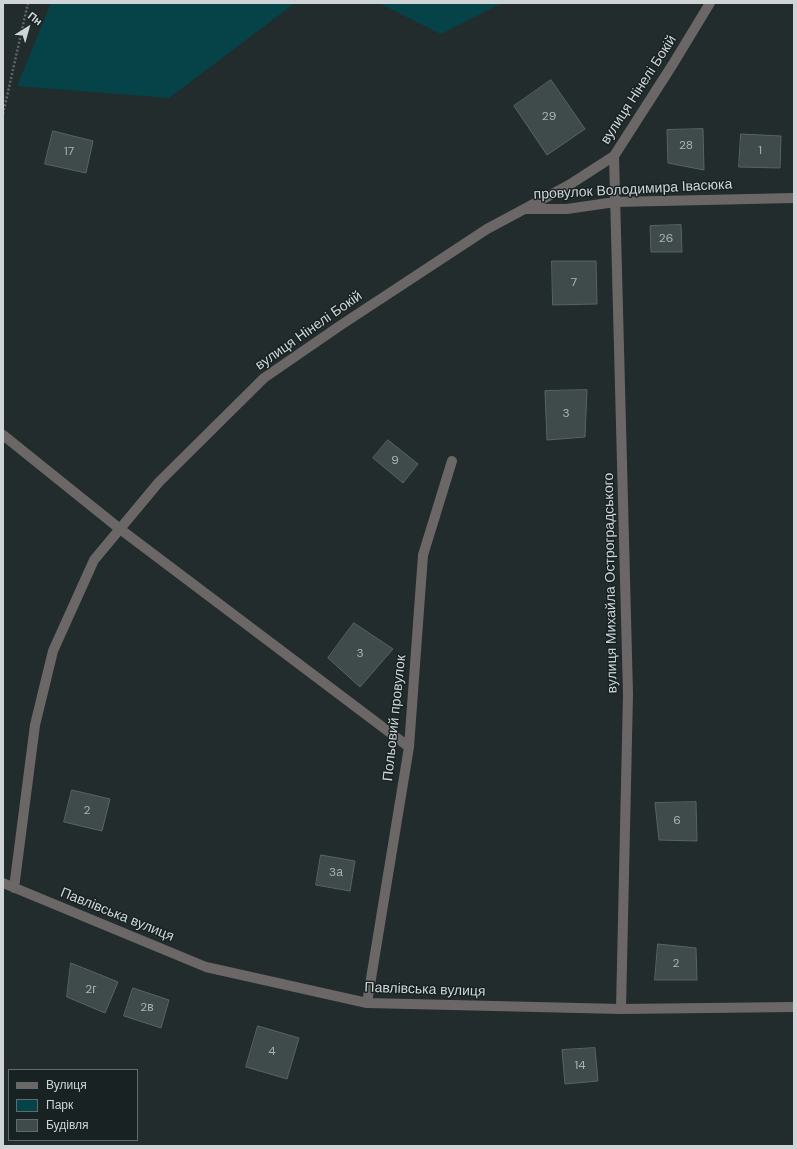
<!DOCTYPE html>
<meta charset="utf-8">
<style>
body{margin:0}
#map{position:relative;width:797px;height:1149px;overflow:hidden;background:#222c2d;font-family:"DM Sans",sans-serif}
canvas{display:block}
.frame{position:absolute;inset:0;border:4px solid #cfd5d6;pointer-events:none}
.legend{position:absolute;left:8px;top:1069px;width:130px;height:72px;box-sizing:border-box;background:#192223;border:1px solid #626a6b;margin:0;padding:5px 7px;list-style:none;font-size:12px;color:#cfd5d6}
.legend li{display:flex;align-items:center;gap:8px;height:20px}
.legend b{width:20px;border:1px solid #626a6b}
.north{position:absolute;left:8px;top:8px;width:40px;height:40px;-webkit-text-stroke:3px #192223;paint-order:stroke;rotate:37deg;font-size:11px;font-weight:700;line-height:16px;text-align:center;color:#cfd5d6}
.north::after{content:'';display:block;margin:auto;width:14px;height:18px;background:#cfd5d6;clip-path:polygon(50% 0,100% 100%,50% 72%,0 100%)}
</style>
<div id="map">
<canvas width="797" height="1149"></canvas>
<div class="frame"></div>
<ul class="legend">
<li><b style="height:5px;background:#6c6767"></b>Вулиця</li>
<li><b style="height:11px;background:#054348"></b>Парк</li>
<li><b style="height:11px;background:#3f4a4b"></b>Будівля</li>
</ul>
<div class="north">Пн</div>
</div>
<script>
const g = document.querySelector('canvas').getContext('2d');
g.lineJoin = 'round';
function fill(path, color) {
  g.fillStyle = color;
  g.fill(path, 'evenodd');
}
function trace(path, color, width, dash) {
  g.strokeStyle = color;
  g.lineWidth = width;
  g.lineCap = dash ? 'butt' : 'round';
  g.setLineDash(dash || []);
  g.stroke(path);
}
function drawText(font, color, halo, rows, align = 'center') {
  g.font = font + ' "DM Sans",sans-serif';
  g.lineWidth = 3;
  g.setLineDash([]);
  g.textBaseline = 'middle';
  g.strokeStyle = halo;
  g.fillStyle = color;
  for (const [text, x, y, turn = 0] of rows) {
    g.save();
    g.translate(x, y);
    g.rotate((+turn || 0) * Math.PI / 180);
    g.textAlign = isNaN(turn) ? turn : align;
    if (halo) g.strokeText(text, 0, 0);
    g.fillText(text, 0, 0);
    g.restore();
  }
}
fill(new Path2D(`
 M51 3H295L169 98 17 86Z
 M379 3H502L441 34Z`), '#054348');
const building = new Path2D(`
 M551 80 585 129 547 155 514 106Z
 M703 129 704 170 668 163 667 130Z
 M53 131 93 141 86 173 45 164Z
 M741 134 781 136 780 168 739 167Z
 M681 225 682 252H651L650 226Z
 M552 261H596L597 304 553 305Z
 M587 390 585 437 547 440 545 391Z
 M388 440 418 464 403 483 373 458Z
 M354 623 393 649 360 687 328 658Z
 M72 790 110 799 102 831 64 822Z
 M696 802 697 841 659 840 655 803Z
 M321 855 355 861 350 891 316 885Z
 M658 944 696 948 697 980H655Z
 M71 963 118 982 105 1013 67 997Z
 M133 988 169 1000 161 1028 124 1016Z
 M258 1026 299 1038 287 1079 246 1067Z
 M595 1048 598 1081 565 1084 562 1050Z`);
fill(building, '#3f4a4b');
trace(building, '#586364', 1);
trace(new Path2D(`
 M3 114 28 3`), '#5e6667', 2.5, [2, 2]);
trace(new Path2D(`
 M614 156 628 694 621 1009
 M525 209H567L615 202 794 198
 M3 435 120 529 409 747
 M3 883 206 967 367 1003 621 1009 794 1007
 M14 888 35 725 53 651 94 560 159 482 264 378 341 325 487 229 569 185 614 156 673 64 710 3
 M367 1003 409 747 423 555 452 461`), '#6c6767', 10);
drawText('12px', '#abb2b3', null, [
 ["29",549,117],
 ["28",686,146],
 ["1",760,151],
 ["17",69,152],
 ["26",666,239],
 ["7",574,283],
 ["3",566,414],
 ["9",395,461],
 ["3",360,654],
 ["2",87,811],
 ["6",677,821],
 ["3а",336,873],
 ["2",676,964],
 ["2г",91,990],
 ["2в",147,1008],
 ["4",272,1052],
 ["14",580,1066]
]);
drawText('14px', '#cfd5d6', '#192223', [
 ["вулиця Нінелі Бокій",639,90,-57],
 ["провулок Володимира Івасюка",633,190,-3],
 ["вулиця Нінелі Бокій",309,331,-35],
 ["вулиця Михайла Остроградського",611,583,-91],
 ["Польовий провулок",395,718,-84],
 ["Павлівська вулиця",117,915,22],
 ["Павлівська вулиця",425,990,2]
]);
</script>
